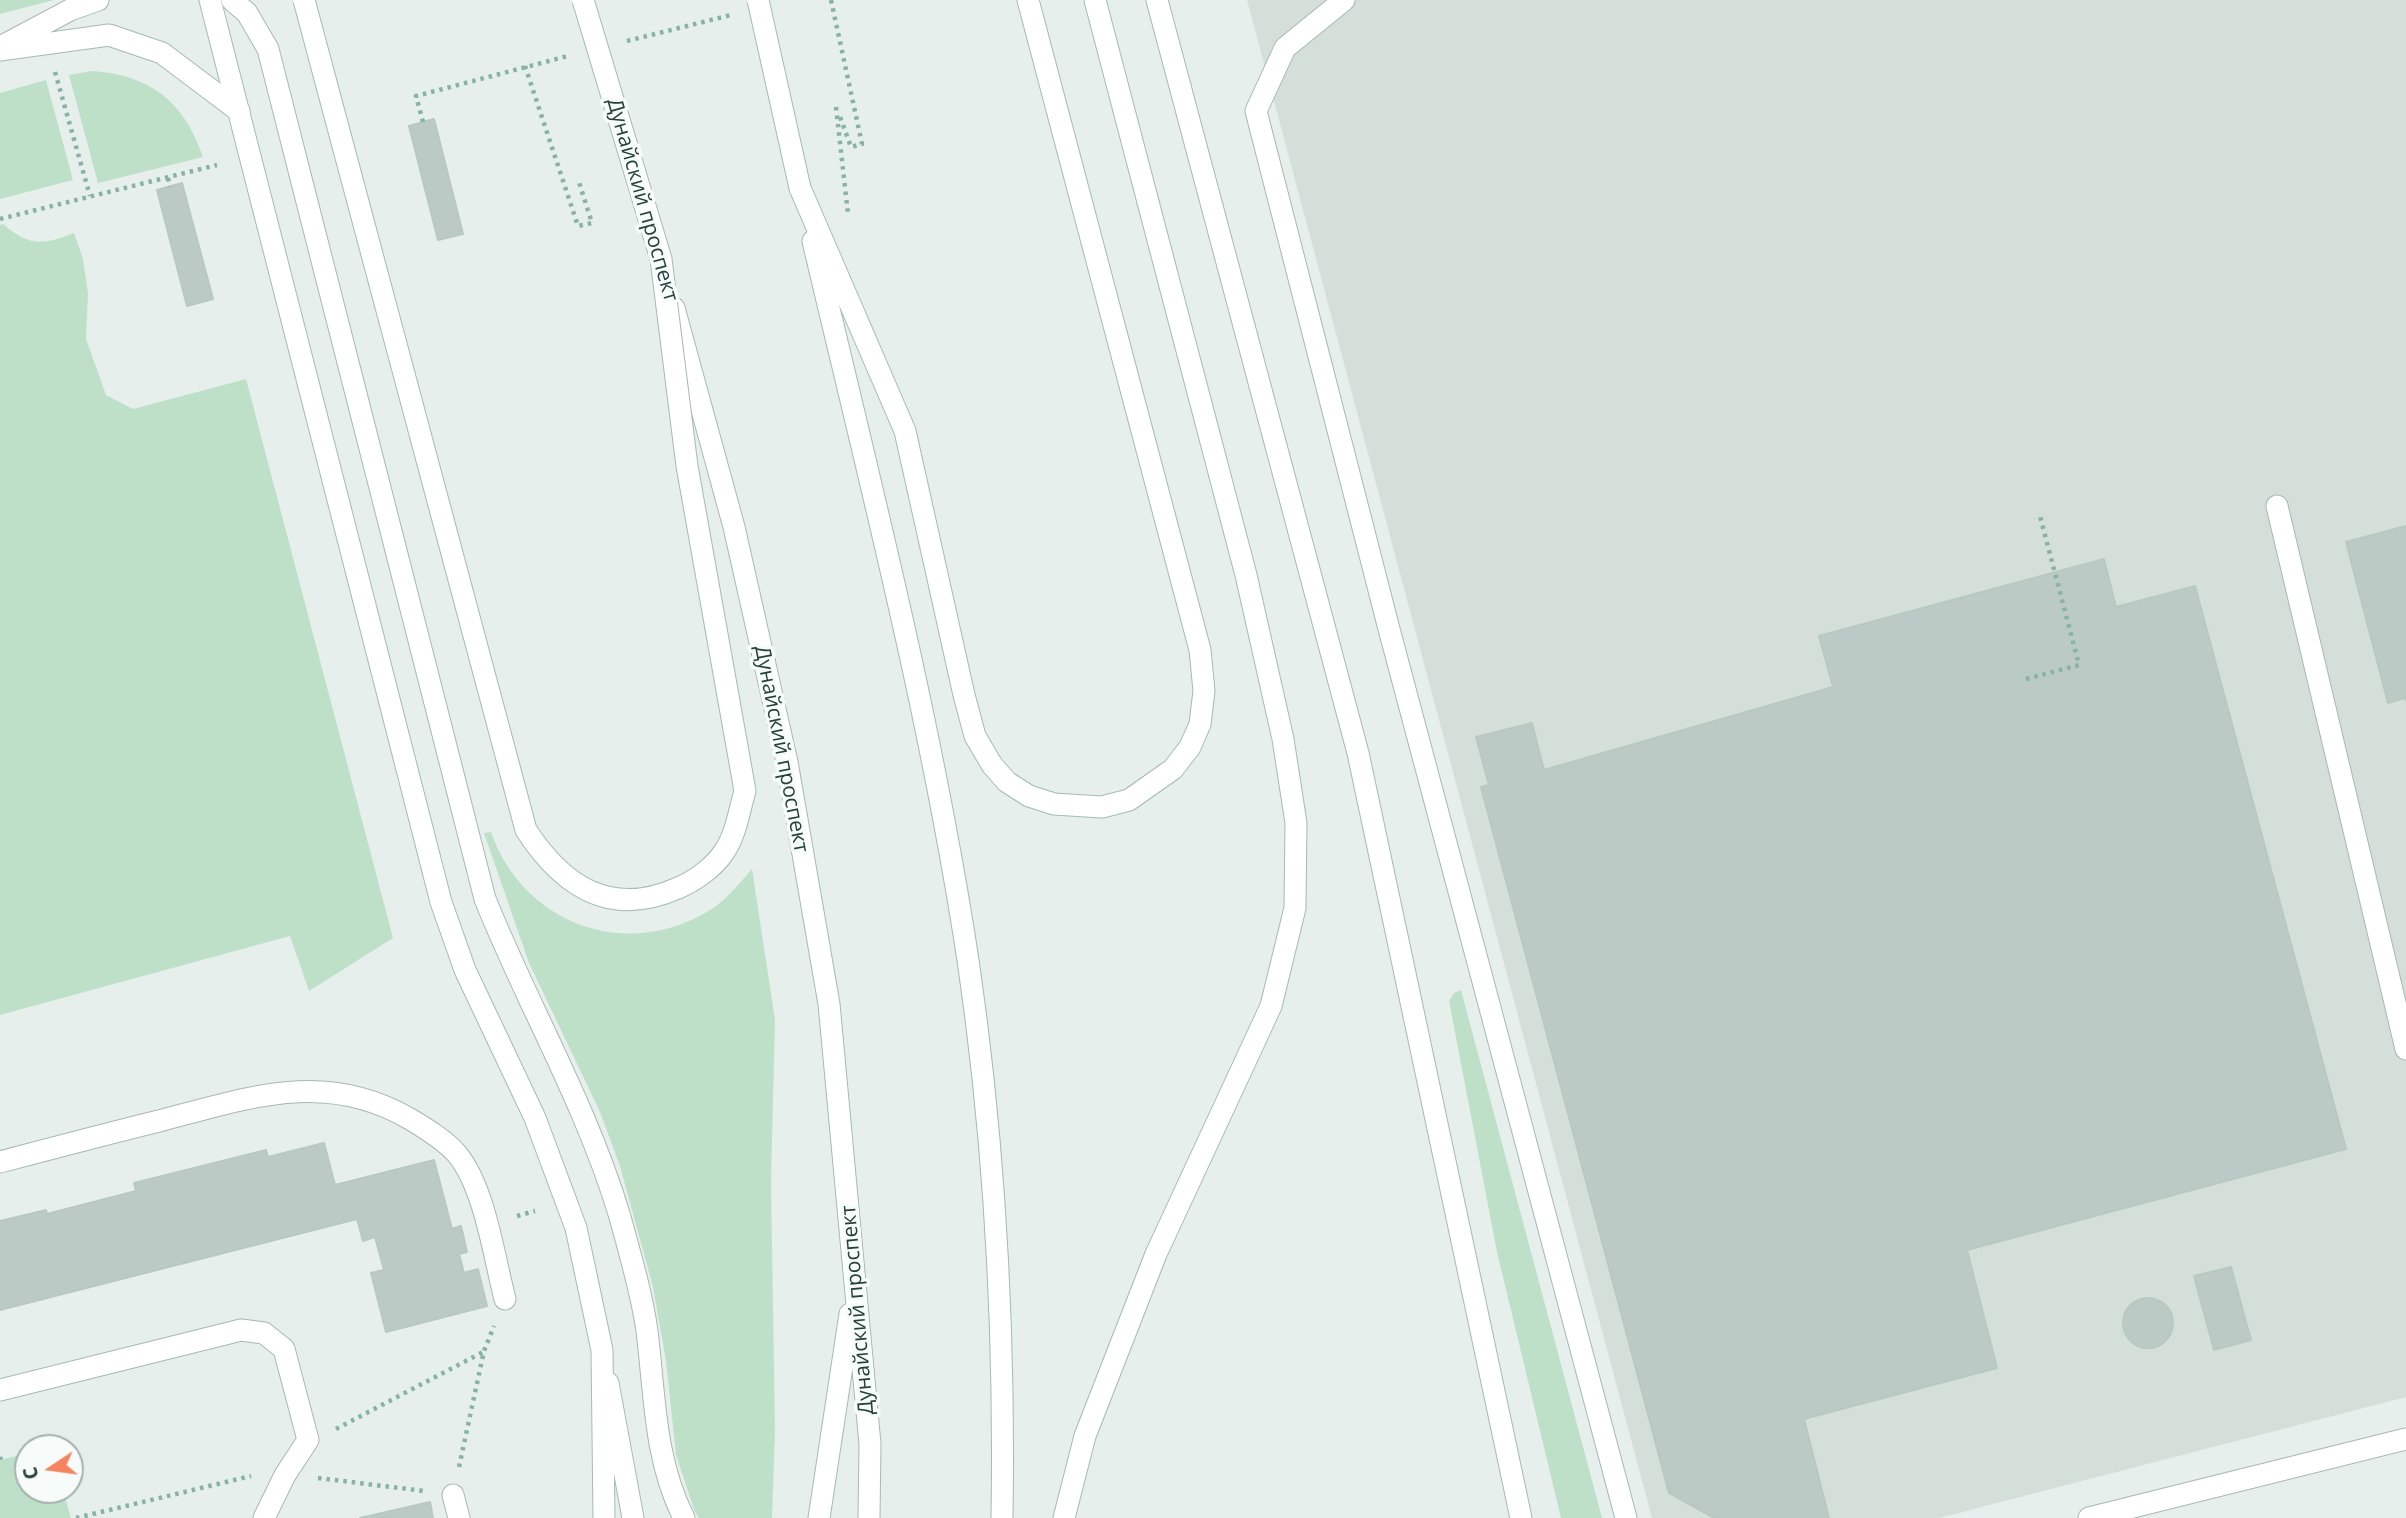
<!DOCTYPE html>
<meta charset="utf-8">
<style>
body{margin:0}
#map{position:relative;width:2406px;height:1518px;overflow:hidden;background:#e6efeb;font-family:"Open Sans",sans-serif}
canvas{display:block}
.north{position:absolute;left:14px;top:1434px;width:70px;height:70px;box-sizing:border-box;background:#f7fbf9;border:2px solid #a3b1ad;border-radius:50%;rotate:257deg;font-size:19px;font-weight:700;line-height:28px;text-align:center;color:#24423a}
.north::after{content:'';display:block;margin:auto;width:24px;height:32px;background:#f4845f;clip-path:polygon(50% 0,100% 100%,50% 72%,0 100%)}
</style>
<div id="map">
<canvas width="2406" height="1518"></canvas>
<div class="north">С</div>
</div>
<script>
const g = document.querySelector('canvas').getContext('2d');
g.lineJoin = 'round';
function fill(path, color) {
  g.fillStyle = color;
  g.fill(path, 'evenodd');
}
function trace(path, color, width, dash) {
  g.strokeStyle = color;
  g.lineWidth = width;
  g.lineCap = dash ? 'butt' : 'round';
  g.setLineDash(dash || []);
  g.stroke(path);
}
function drawText(font, color, halo, rows, align = 'center') {
  g.font = font + ' "Open Sans",sans-serif';
  g.lineWidth = 7;
  g.setLineDash([]);
  g.textBaseline = 'middle';
  g.strokeStyle = halo;
  g.fillStyle = color;
  for (const [text, x, y, turn = 0] of rows) {
    g.save();
    g.translate(x, y);
    g.rotate((+turn || 0) * Math.PI / 180);
    g.textAlign = isNaN(turn) ? turn : align;
    if (halo) g.strokeText(text, 0, 0);
    g.fillText(text, 0, 0);
    g.restore();
  }
}
fill(new Path2D(`
 M1247 0H2406V1397L1939 1518H1652Z`), '#d4dfda');
fill(new Path2D(`
 M0 0H54L0 14Z
 M92 71C150 75 184 101 203 157L98 183 69 75Z
 M46 80 73 180 0 199V93Z
 M3 224C30 247 42 245 74 233L83 259 88 293 86 339 106 395 133 409 246 379 393 938 309 991 290 936 0 1015V225Z
 M491 832C522 921 621 961 705 913 724 903 738 885 752 869L775 1020 771 1182 775 1430 772 1518H699L695 1512 676 1455 666 1361 653 1287 620 1166 600 1112 529 963 484 833Z
 M1461 990 1602 1518H1561L1497 1252 1449 1001 1454 993Z
 M28 1453V1490H63L71 1518H0V1460Z`), '#bfe0c8');
const building = new Path2D(`
 M434 119 463 234 438 240 409 126Z
 M182 183 213 299 187 306 157 190Z
 M2406 526V701L2405 698 2388 703 2346 542Z
 M2104 559 2116 607 2195 586 2346 1149 1967 1250 1997 1368 1804 1419 1829 1518H1714L1669 1493 1481 787 1489 785 1476 737 1532 723 1544 770 1833 687 1819 636Z
 M324 1143 335 1185 434 1160 452 1229 461 1226 467 1252 459 1254 464 1273 478 1269 487 1306 386 1332 371 1273 384 1270 375 1237 363 1241 357 1219 0 1310V1221L46 1210 47 1214 136 1191 134 1183 266 1150 268 1157Z
 M2231 1267 2251 1340 2214 1350 2194 1276Z
 M2123 1323a25 25 0 1 1 50 0a25 25 0 1 1-50 0Z
 M430 1502 433 1518H360Z`);
fill(building, '#bbcac4');
trace(building, '#b8c9c2', 2);
const lane = new Path2D(`
 M1344 0 1285 48 1256 111 1389 629 1626 1518
 M2277 506 2406 1049
 M0 1162C53 1148 106 1134 159 1121 248 1098 324 1069 410 1119 425 1128 445 1140 457 1154 485 1188 494 1257 505 1299
 M0 1390 241 1330 264 1333 284 1349 308 1440 285 1475 264 1518
 M453 1495 459 1518`);
const street = new Path2D(`
 M232 0 247 13 268 49 485 899C528 1006 587 1106 620 1217 630 1254 642 1294 647 1331 655 1395 654 1459 684 1518
 M1157 0 1358 753 1521 1518
 M6 44 70 10 98 0
 M0 50 109 35 162 53 239 111
 M608 1383 633 1518
 M2089 1518 2406 1439`);
const secondary = new Path2D(`
 M210 0 441 902 465 970 535 1118 576 1228 602 1350 604 1518
 M800 188 905 431 964 695 975 736 992 765 1007 782 1029 796 1054 804 1102 807 1129 800 1173 769 1190 747 1200 724 1204 691 1200 650 1028 0
 M813 241C869 479 931 718 968 960 995 1144 1005 1332 1002 1518
 M674 308 734 527 787 762 829 1004 870 1444 869 1518
 M819 1518 850 1314
 M1064 1518 1085 1436 1156 1254 1271 1006 1295 908 1296 823 1283 739 1246 575 1095 0`);
trace(lane, '#a8b8b2', 23);
trace(street, '#a8b8b2', 23);
trace(secondary, '#a4bbb3', 23);
trace(new Path2D(`
 M831 0 862 144 851 147 839 114
 M627 41 731 15
 M525 66 578 226 592 223 578 179
 M55 72 90 196
 M836 107 848 214
 M423 122 416 96 568 56
 M168 178 170 187
 M0 219 217 165
 M2026 679 2079 665 2040 516
 M517 1216 535 1211
 M336 1429 483 1352
 M0 1457 1 1460
 M459 1467 484 1351 494 1326
 M318 1478 424 1491
 M76 1518 251 1476`), '#86b3a5', 4.5, [3.5, 5]);
trace(lane, '#fff', 21);
trace(street, '#fff', 21);
trace(secondary, '#fff', 21);
const secondaryBridge = new Path2D(`
 M304 0 526 830C563 887 611 918 678 888 695 881 714 867 724 852 736 835 739 811 745 791L687 466 661 259 583 0
 M758 0 800 188`);
trace(secondaryBridge, '#a4bbb3', 23, []);
trace(secondaryBridge, '#fff', 21);
drawText('21px', '#24423a', '#f7fbf9', [
 ["Дунайский проспект",642,200,74],
 ["Дунайский проспект",781,749,79],
 ["Дунайский проспект",858,1310,-95]
]);
</script>
